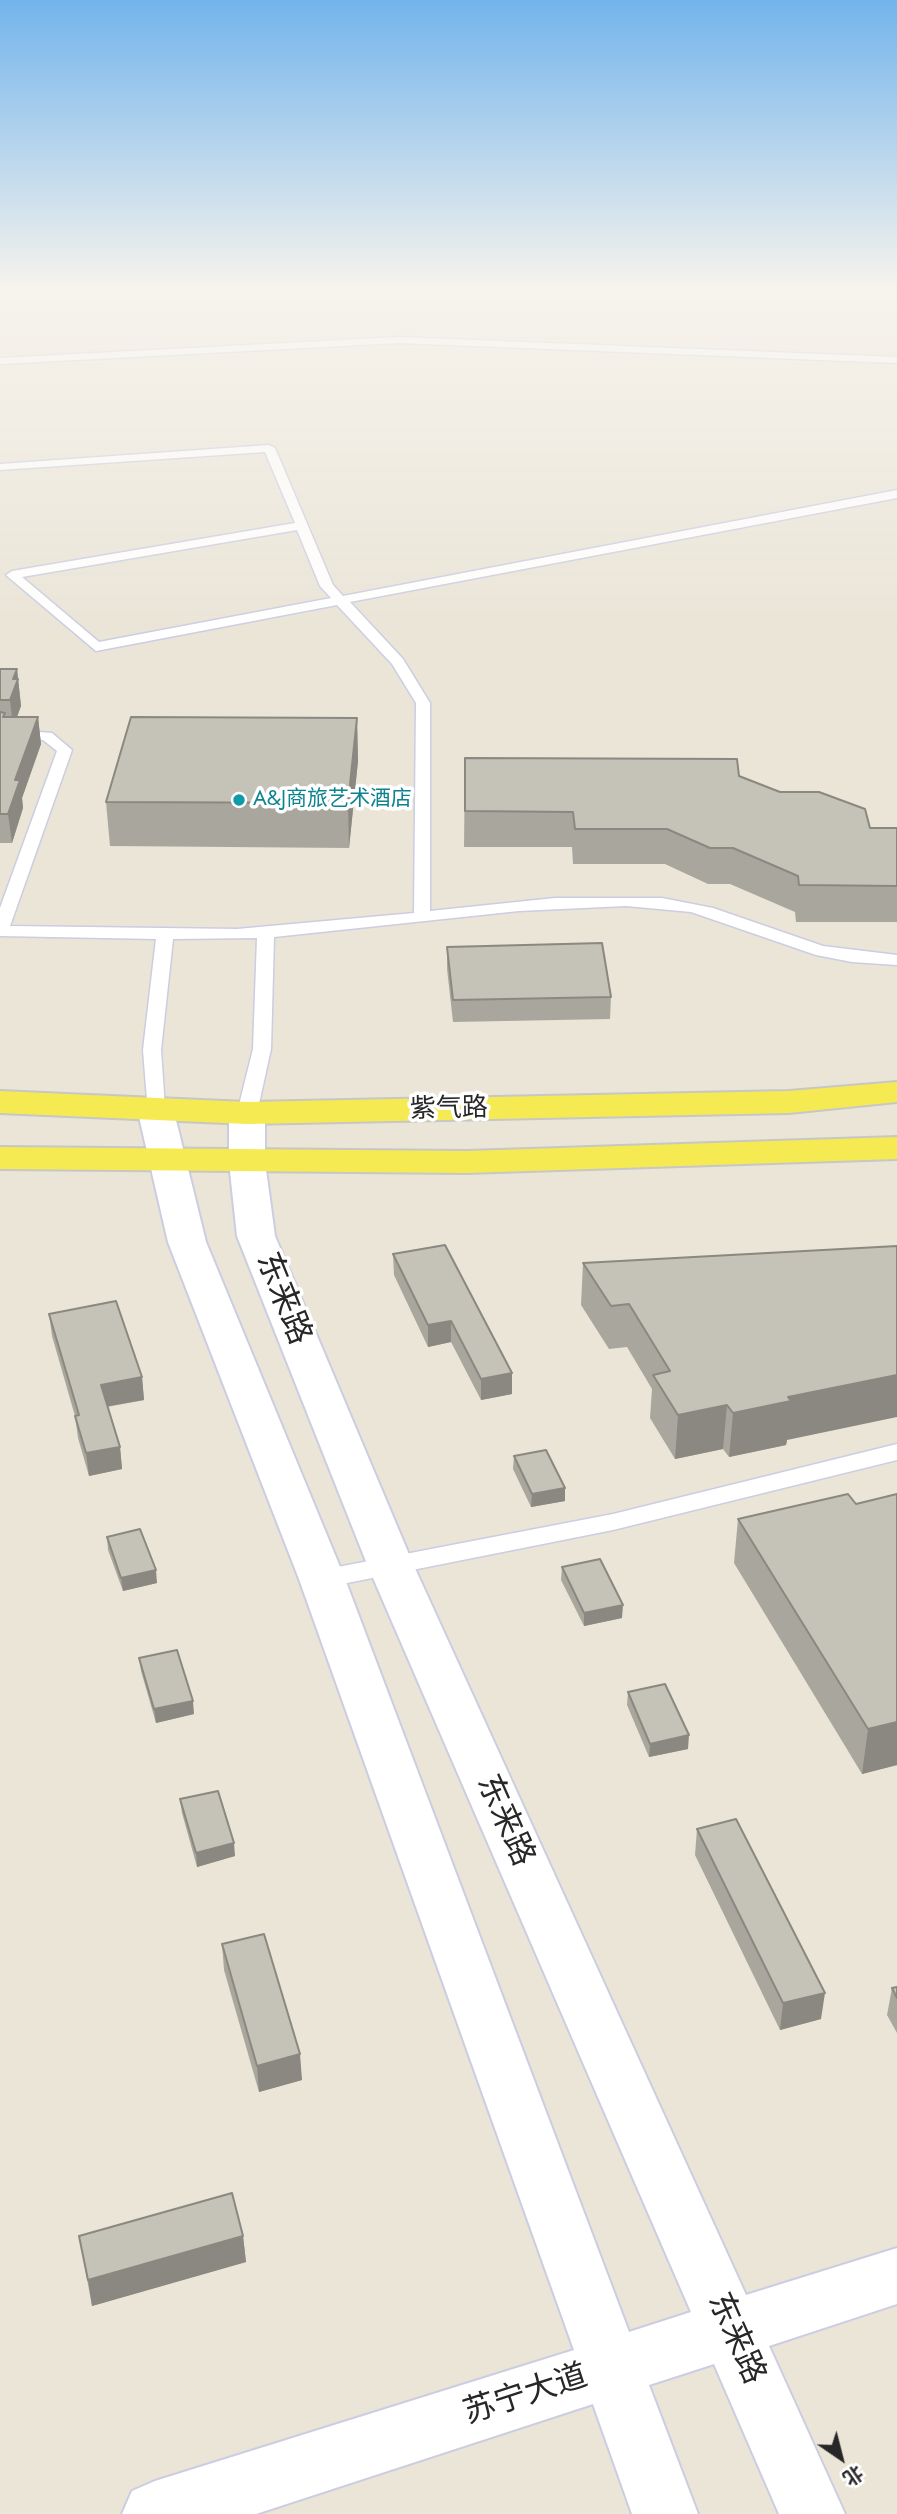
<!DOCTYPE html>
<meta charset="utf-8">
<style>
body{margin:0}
#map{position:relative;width:897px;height:2514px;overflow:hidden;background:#eae5d7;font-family:Jost,"Noto Sans SC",sans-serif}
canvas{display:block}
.north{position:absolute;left:806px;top:2423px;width:70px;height:70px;-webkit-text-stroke:5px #fff;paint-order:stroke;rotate:145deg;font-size:19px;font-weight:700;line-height:28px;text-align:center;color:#272727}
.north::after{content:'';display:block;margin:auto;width:24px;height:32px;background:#272727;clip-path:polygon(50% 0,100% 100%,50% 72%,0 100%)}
</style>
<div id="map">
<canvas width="897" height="2514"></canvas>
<div class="north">北</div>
</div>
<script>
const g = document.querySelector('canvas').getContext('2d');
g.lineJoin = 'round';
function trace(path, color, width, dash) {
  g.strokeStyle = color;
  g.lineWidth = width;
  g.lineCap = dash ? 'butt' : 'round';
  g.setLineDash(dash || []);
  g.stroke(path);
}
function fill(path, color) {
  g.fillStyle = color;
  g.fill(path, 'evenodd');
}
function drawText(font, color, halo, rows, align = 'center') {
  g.font = font + ' Jost,"Noto Sans SC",sans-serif';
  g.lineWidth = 7;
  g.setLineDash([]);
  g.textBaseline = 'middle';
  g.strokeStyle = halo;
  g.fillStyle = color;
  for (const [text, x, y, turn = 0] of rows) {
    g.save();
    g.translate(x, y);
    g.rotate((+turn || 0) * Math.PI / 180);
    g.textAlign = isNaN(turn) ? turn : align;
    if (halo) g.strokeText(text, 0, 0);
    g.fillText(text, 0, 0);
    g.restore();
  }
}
const lane = new Path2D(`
 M399 337 897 357V363L399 343 0 364V358Z
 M269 445 275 448 333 585 343 596 897 490V498L350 602 403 659 430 703V911L555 898H662L713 908 823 946 897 955V965L852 962 816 955 691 912 626 906 519 911 274 937 271 1049 257 1113 247 1119 237 1113 253 1049 257 938 173 939 161 1050 165 1108 155 1114 148 1112 143 1050 156 939 0 936V908L57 751 43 740 0 737V729L52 733 72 750 10 926 237 929 414 913 416 703 392 664 337 605 96 651 6 575 12 571 295 523 265 452 0 470V464ZM297 530 320 586 331 598 99 642 22 577Z
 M897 1444V1460L613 1530 322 1588 313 1585 310 1579 313 1573 322 1570 613 1514Z`);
const secondary = new Path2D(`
 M155 1097 167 1101 173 1108 206 1242 345 1579 629 2332 691 2312 367 1564 237 1236 229 1162V1113L234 1105 247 1102 260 1105 265 1113V1162L275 1236 413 1564 746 2295 897 2248V2304L769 2346 845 2514H779L714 2364 649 2385 698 2514H632L593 2404 256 2514H122L132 2491 155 2481 574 2350 299 1579 168 1242 137 1108 143 1101Z`);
const primary = new Path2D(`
 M897 1082V1102L789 1113 247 1124 0 1113V1091L247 1102 789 1091Z
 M897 1137V1159L467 1173 0 1169V1147L467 1151Z`);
trace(lane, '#cccde1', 3);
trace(secondary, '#cccde1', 4);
trace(primary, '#c7c7c7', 4);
fill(lane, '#fff');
fill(secondary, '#fff');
fill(primary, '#f5ea51');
fill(new Path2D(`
 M0 669H17L21 706 17 717H38L41 744 22 798 23 808 12 843H0Z
 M357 718 358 761 349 848 110 846 106 802Z
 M465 758 739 776 870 828H897V922H796L795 912 730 884H708L665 864H573L572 847H464Z
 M447 947 611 997 610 1019 453 1022 447 969Z
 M445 1245 512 1394 481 1400 451 1342 428 1347 394 1275 393 1254Z
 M583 1263 787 1440 786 1445 729 1457 723 1449 675 1459 650 1418 652 1389 627 1347 609 1349 581 1305Z
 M49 1314 142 1377 144 1400 107 1407 120 1447 122 1469 89 1476 78 1438 75 1416 52 1336Z
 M514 1456 565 1501 531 1507 513 1469Z
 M897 1494V1765L862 1774 734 1563 738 1519 856 1504Z
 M107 1537 157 1583 123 1591 108 1550Z
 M562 1567 622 1618 584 1626 561 1580Z
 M139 1658 194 1714 156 1723 141 1671Z
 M628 1692 688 1749 649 1757 627 1705Z
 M180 1799 235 1856 197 1867 182 1813Z
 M697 1829 821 2019 780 2030 695 1855Z
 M222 1944 302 2080 259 2092 224 1970Z
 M897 1987V2033L887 2015 892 1988Z
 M79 2236H243L246 2262 92 2306Z`), '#a9a79d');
fill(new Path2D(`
 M17 669 21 706 13 727 10 700 13 679Z
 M38 717 41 744 22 798 23 808 12 843 8 814 15 780Z
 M357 718 358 761 349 848 348 803Z
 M451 1321V1342L428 1347V1325Z
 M512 1373V1394L481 1400V1379Z
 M897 1375V1417L787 1440 786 1445 729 1457 733 1413 788 1397Z
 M142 1377 144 1400 103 1407 101 1385Z
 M727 1405 723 1449 675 1459 678 1415Z
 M120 1447 122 1469 89 1476 86 1453Z
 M565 1488V1501L531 1507 532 1494Z
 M156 1570 157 1583 123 1591 121 1578Z
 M623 1605 622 1618 584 1626V1613Z
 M193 1701 194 1714 156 1723 154 1709Z
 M897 1722V1765L862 1774 868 1729Z
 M689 1735 688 1749 649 1757 650 1744Z
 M234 1843 235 1856 197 1867 196 1853Z
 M825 1993 821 2019 780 2030 783 2003Z
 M300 2054 302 2080 259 2092 257 2066Z
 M243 2236 246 2262 92 2306 88 2280Z`), '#8a8880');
const building = new Path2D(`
 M0 669H17L13 679H18L10 700H0Z
 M0 712 5 713 3 717H38L15 780H20L8 814H0Z
 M131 717 357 718 348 803 106 802Z
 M465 758 737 759 739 776 780 792H819L865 809 870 828H897V886L799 885 798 876 733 848H710L667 829H575L573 812 465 811Z
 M602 943 611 997 453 1000 447 947Z
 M445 1245 512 1373 481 1379 451 1321 428 1325 393 1254Z
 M897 1246V1375L788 1397 791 1401 733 1413 727 1405 678 1415 653 1375 670 1371 629 1304 611 1306 583 1263Z
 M116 1301 142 1377 101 1385 120 1447 86 1453 75 1416 79 1415 49 1314Z
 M546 1450 565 1488 532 1494 514 1456Z
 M848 1494 856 1504 897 1494V1722L868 1729 738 1519Z
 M140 1529 156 1570 121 1578 107 1537Z
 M600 1559 623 1605 584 1613 562 1567Z
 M177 1650 193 1701 154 1709 139 1658Z
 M665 1684 689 1735 650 1744 628 1692Z
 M218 1791 234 1843 196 1853 180 1799Z
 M736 1819 825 1993 783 2003 697 1829Z
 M264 1934 300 2054 257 2066 222 1944Z
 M897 1987V1998L892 1988Z
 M232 2193 243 2236 88 2280 79 2236Z`);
fill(building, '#c5c2b7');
trace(building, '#8a8880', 2);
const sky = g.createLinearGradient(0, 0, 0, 636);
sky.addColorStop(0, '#73b4ec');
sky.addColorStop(0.45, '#f6f3ed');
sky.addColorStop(1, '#f6f3ed00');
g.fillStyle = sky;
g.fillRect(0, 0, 897, 636);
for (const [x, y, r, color] of [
 [239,800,7,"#0f9aa8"]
]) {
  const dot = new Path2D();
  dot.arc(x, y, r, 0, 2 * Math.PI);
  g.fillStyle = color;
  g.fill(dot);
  trace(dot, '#fff', 2.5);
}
drawText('21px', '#0d838f', '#fff', [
 ["A&J商旅艺术酒店",253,800]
], 'left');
drawText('26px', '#272727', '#fff', [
 ["紫气路",449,1110,-1]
]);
drawText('32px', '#272727', '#fff', [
 ["东来路",282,1299,68],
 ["东来路",504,1821,66],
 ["东来路",735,2339,66],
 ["苏宁大道",526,2396,-18]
]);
</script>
